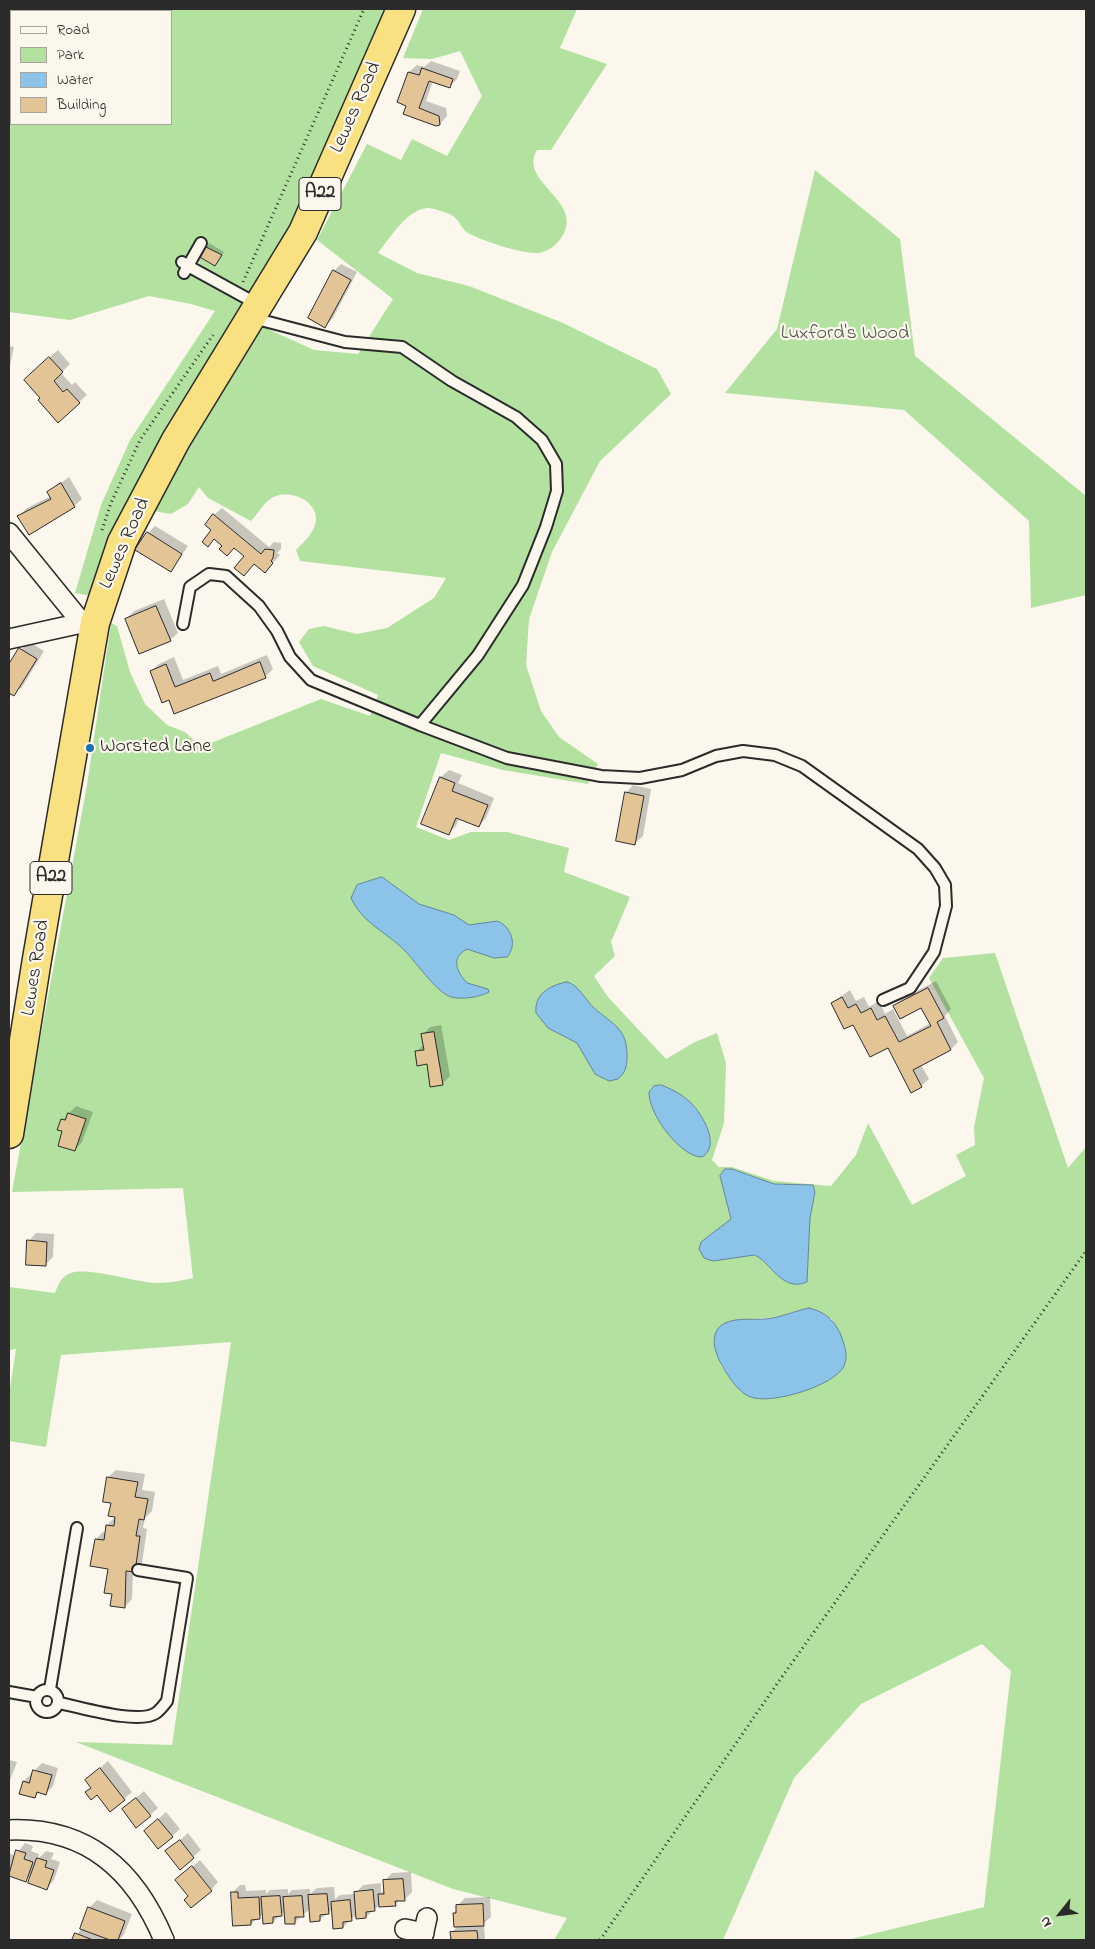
<!DOCTYPE html>
<style>
body{margin:0}
#map{position:relative;width:1095px;height:1949px;overflow:hidden;background:#fbf7ec;font-family:"Indie Flower",sans-serif}
canvas{display:block}
.frame{position:absolute;inset:0;border:10px solid #2b2b2b;pointer-events:none}
.legend{position:absolute;left:10px;top:10px;width:162px;height:115px;box-sizing:border-box;background:#fbf7ec;border:1px solid #a8a59f;margin:0;padding:6px 9px;list-style:none;font-size:15px;color:#2b2b2b}
.legend li{display:flex;align-items:center;gap:10px;height:25px}
.legend b{width:25px;border:1px solid #a8a59f}
.north{position:absolute;left:1035px;top:1889px;width:50px;height:50px;-webkit-text-stroke:4px #fbf7ec;paint-order:stroke;rotate:241deg;font-size:14px;font-weight:700;line-height:20px;text-align:center;color:#2b2b2b}
.north::after{content:'';display:block;margin:auto;width:18px;height:22px;background:#2b2b2b;clip-path:polygon(50% 0,100% 100%,50% 72%,0 100%)}
</style>
<div id="map">
<canvas width="1095" height="1949"></canvas>
<div class="frame"></div>
<ul class="legend">
<li><b style="height:6px;background:#fbf7ec"></b>Road</li>
<li><b style="height:14px;background:#b2e1a0"></b>Park</li>
<li><b style="height:14px;background:#8bc3e9"></b>Water</li>
<li><b style="height:14px;background:#e3c496"></b>Building</li>
</ul>
<div class="north">N</div>
</div>
<script>
const g = document.querySelector('canvas').getContext('2d');
g.lineJoin = 'round';
function fill(path, color) {
  g.fillStyle = color;
  g.fill(path, 'evenodd');
}
function trace(path, color, width, dash) {
  g.strokeStyle = color;
  g.lineWidth = width;
  g.lineCap = dash ? 'butt' : 'round';
  g.setLineDash(dash || []);
  g.stroke(path);
}
function drawText(font, color, halo, rows, align = 'center') {
  g.font = font + ' "Indie Flower",sans-serif';
  g.lineWidth = 4.5;
  g.setLineDash([]);
  g.textBaseline = 'middle';
  g.strokeStyle = halo;
  g.fillStyle = color;
  for (const [text, x, y, turn = 0] of rows) {
    g.save();
    g.translate(x, y);
    g.rotate((+turn || 0) * Math.PI / 180);
    g.textAlign = isNaN(turn) ? turn : align;
    if (halo) g.strokeText(text, 0, 0);
    g.fillText(text, 0, 0);
    g.restore();
  }
}
fill(new Path2D(`
 M9 9H387L293 226 92 596 75 593 101 505 130 440 215 311 191 304 149 296 70 320 9 312ZM11 11H171V124H11ZM200 238 206 241 203 245 221 256 215 266 198 256 196 259 200 262 197 267 189 270 184 267Z
 M423 9H577L560 48 607 64 551 150H537C518 181 581 200 564 233 559 243 549 252 538 253 522 254 483 241 468 233 462 230 460 221 453 216 449 213 433 208 428 208 407 209 390 238 378 253L417 273 469 286 563 323 657 369 671 394 600 461 552 552 529 619 526 665 541 711 559 737 598 764 588 784 503 770 441 753 416 827 449 840 471 832H507L569 848 564 872 630 897 611 942 615 956 594 976 608 997 666 1059 695 1042 717 1033 726 1063 724 1123 712 1160 719 1167H732L774 1181 831 1186 856 1155 868 1123 912 1205 966 1176 956 1155 975 1145 974 1127 984 1078 929 978 943 958 995 953 1068 1168 1086 1147V1940H847L984 1907 1011 1671 982 1644 861 1704 794 1778 723 1940H554L567 1918 453 1889 76 1742 172 1745 231 1342 61 1355 46 1447 9 1441V1395L16 1349 9 1350V1287L55 1293C58 1285 61 1276 71 1273 88 1267 135 1282 155 1283 168 1283 181 1281 193 1278L183 1188 12 1192 87 785 111 623 117 626 130 672 145 704 167 725 185 732 201 747 321 699 370 716 378 695 313 666 299 642 309 629 324 626 357 634 387 628 434 598 446 578 300 561 296 550C304 542 314 533 316 521 318 498 284 487 269 500 262 505 257 515 251 521L208 498 199 487 188 504 171 514 154 511 188 447 261 326 314 350 358 354 393 299 317 240 367 144 401 160 412 139 447 156 482 96 460 51 432 59 403 58ZM796 1311 832 1319 846 1349 831 1378 799 1392H741L720 1364 730 1321 779 1317Z
 M815 170 900 239 915 356 1086 496V595L1031 608 1029 521 904 410 725 393 777 329Z`), '#b2e1a0');
const water = new Path2D(`
 M382 877 419 904 454 915 469 925 497 921C511 926 518 945 507 957L494 958 467 949C450 958 457 972 467 983L488 989 489 992C480 997 462 1000 451 997 436 992 417 963 405 951 387 932 363 924 351 898L357 885Z
 M566 982C576 982 586 1000 593 1007 613 1025 628 1028 627 1058 627 1067 625 1073 618 1079L609 1081 595 1074 577 1043 548 1028 536 1013C534 994 549 986 566 982Z
 M661 1085C672 1089 683 1095 691 1103 703 1115 721 1146 702 1157 680 1157 648 1113 649 1092L654 1086Z
 M725 1169H732L774 1184 813 1185 815 1192 810 1218 807 1282C781 1293 770 1260 754 1255L713 1261 704 1258 699 1249 701 1242 731 1219 720 1176Z
 M809 1308C825 1312 833 1319 840 1333 844 1344 849 1354 844 1366 834 1386 775 1403 754 1398 740 1395 730 1379 723 1367 713 1351 707 1327 731 1321 742 1318 754 1320 765 1319 780 1318 794 1311 809 1308Z`);
fill(water, '#8bc3e9');
trace(water, '#65869d', 1);
fill(new Path2D(`
 M431 61 460 71 457 79 449 87 433 81 426 101 446 108 447 116 440 124 408 105 409 72 417 65 424 67Z
 M209 243 224 252 215 265 200 256Z
 M341 264 357 272 333 318 325 326 334 271Z
 M9 346 14 347 9 370Z
 M58 350 70 364 61 373 72 385 75 382 87 395 79 402 42 398 33 372Z
 M69 477 82 499 74 506 19 516 27 508 51 496 48 492Z
 M222 508 269 547 274 542 281 543V549L277 553 280 555 265 572 235 547 224 545 215 538 208 545 213 530 214 515Z
 M155 526 188 546 171 571 148 533Z
 M164 599 178 633 170 640 126 619 134 611Z
 M28 641 44 651 22 687 9 697V667Z
 M267 655 273 669 265 677 169 698 151 671 159 664 174 657 183 680 218 666 221 674Z
 M449 770 462 775 458 783 494 798 486 818 479 826 459 818 456 826 449 833 423 823 441 777Z
 M633 785 651 789 643 836 635 843 626 793Z
 M936 981 951 1009 945 1016 958 1042 951 1049 921 1065 929 1079 921 1086 889 1046 854 1023 832 1003 850 990 856 1001 864 997 869 1007 879 1001 885 1014 893 1009 907 1036 931 1023 922 1006 895 1007 902 999Z
 M441 1025 450 1076 442 1084 428 1063 416 1052 424 1044 423 1035 430 1027Z
 M76 1106 93 1112 82 1142 75 1150 64 1131 63 1120Z
 M36 1233 54 1234 53 1257 45 1265 29 1241Z
 M116 1470 145 1474 142 1490 155 1492 152 1511 145 1518 143 1528 147 1529 142 1563 133 1571 132 1599 125 1607 113 1593 109 1568 96 1539 103 1532H106L107 1525 116 1516 108 1477Z
 M9 1760 17 1762 9 1783Z
 M108 1761 132 1792 124 1799 92 1787 86 1780Z
 M42 1763 58 1768 53 1786 45 1794 40 1792 34 1797 24 1781Z
 M144 1791 158 1808 150 1815 123 1809Z
 M166 1812 180 1829 172 1836 145 1831Z
 M188 1833 201 1850 193 1857 167 1852Z
 M25 1843 33 1846 31 1851 39 1854 38 1859 46 1851 54 1853 51 1859 60 1862 54 1880 47 1888 33 1873 26 1880 9 1875V1853L15 1856Z
 M200 1860 218 1882 211 1890 177 1880Z
 M411 1872 412 1892 404 1900H400L395 1905 378 1906 366 1917 357 1914 343 1927 333 1909 319 1920 310 1909 295 1922 285 1911 273 1922 263 1914 251 1924 232 1893 240 1885H245L246 1891 266 1890V1894L270 1890 288 1889V1894L292 1890 310 1889V1894L317 1888 334 1887 335 1899 340 1895 355 1894 363 1885 381 1883V1893L385 1889V1880L392 1873Z
 M490 1897 491 1917 484 1923 485 1940H449L452 1937V1932L459 1925 454 1913 457 1910V1906L465 1898Z
 M97 1900 132 1914 124 1934 119 1940H73L81 1929 89 1908Z`), '#0003');
const building = new Path2D(`
 M422 68 453 79 450 88 429 81 419 108 439 116 440 125 436 126 403 114 406 106 397 102 408 72 419 75Z
 M204 246 222 255 215 266 198 256Z
 M333 270 351 280 325 328 308 318Z
 M49 357 63 372 54 381 63 392 67 389 80 403 58 423 38 400 40 398 24 380Z
 M61 483 75 507 29 535 17 516 51 499 47 492Z
 M213 514 261 554 265 549 274 550 273 558 271 561 273 563 265 573 254 564 244 576 234 568 244 556 234 548 227 556 219 549 222 546 214 539 208 547 202 542 211 530 205 525Z
 M147 532 182 554 171 572 135 550Z
 M156 606 171 641 139 654 125 619Z
 M19 648 37 659 14 696 9 693V664Z
 M260 662 266 678 174 714 169 700 162 703 150 671 166 664 175 687 210 673 213 681Z
 M440 777 455 783 452 791 488 805 479 827 456 818 449 835 421 824Z
 M625 792 644 796 635 845 616 841Z
 M928 988 944 1018 937 1022 951 1050 913 1070 922 1087 911 1093 888 1048 870 1057 853 1025 844 1029 831 1003 842 997 848 1008 856 1004 861 1013 871 1008 877 1020 885 1016 899 1042 931 1026 921 1008 900 1019 893 1006Z
 M434 1032 443 1085 430 1087 427 1064 417 1066 415 1051 424 1050 421 1034Z
 M68 1113 86 1119 75 1151 58 1146 62 1131 57 1130 61 1119 65 1120Z
 M27 1240 47 1242 46 1266 26 1265Z
 M107 1477 138 1482 135 1497 148 1499 144 1520 139 1519 136 1536H140L135 1572 126 1571 125 1608 110 1606 112 1594 104 1593 108 1569 90 1566 95 1539 104 1540 106 1525 114 1526 115 1517 108 1516 111 1503 103 1502Z
 M100 1768 125 1800 110 1812 97 1795 91 1800 85 1792 91 1788 85 1780Z
 M33 1770 52 1775 46 1795 37 1792 35 1798 19 1794 23 1781 29 1783Z
 M136 1798 151 1816 136 1828 122 1809Z
 M158 1819 173 1837 158 1849 144 1831Z
 M180 1840 194 1858 180 1870 165 1851Z
 M16 1850 26 1853 24 1859 33 1862 26 1882 9 1876Z
 M37 1858 47 1861 45 1867 54 1870 47 1890 28 1883Z
 M192 1866 212 1891 191 1908 184 1900 188 1896 175 1880Z
 M403 1879 405 1901H395L396 1906 379 1907 378 1894H384L383 1880Z
 M373 1890 375 1911 366 1912V1918L356 1919 354 1892Z
 M231 1892H238V1898L259 1897 260 1919 251 1920V1925L233 1926Z
 M327 1894 329 1914 320 1915V1921L310 1922 308 1895Z
 M280 1896 282 1916 273 1917V1923L263 1924 261 1897Z
 M302 1896 304 1917H295V1924H285L283 1897Z
 M350 1900 352 1921 343 1922V1928L333 1929 331 1902Z
 M483 1904 484 1926 454 1927 453 1913H456V1905Z
 M88 1907 125 1921 118 1940H110L80 1929Z
 M477 1931 478 1940H448L451 1939 450 1932Z
 M75 1933 93 1940H72Z`);
fill(building, '#e3c496');
trace(building, '#2b2b2b', 1);
const lane = new Path2D(`
 M201 243 188 266 259 305
 M182 262 188 266 184 273
 M183 624 190 587 209 574 226 576 259 606 277 631 290 657 311 680 420 725 478 655 523 585 546 527 557 491 556 464 542 440 516 417 452 381 402 347 345 342 253 318
 M420 725 507 758 601 776 640 778 682 770 716 756 743 751 775 755 802 766 918 849 935 868 945 885 946 906 934 952 910 988 883 1000
 M50 1689 77 1528
 M36 1701a11 11 0 1 1 22 0a11 11 0 1 1-22 0Z
 M9 1692 37 1697
 M59 1703C81 1707 138 1725 156 1713 160 1710 164 1705 167 1701L187 1578 138 1570`);
const street = new Path2D(`
 M9 533 82 623
 M9 639 82 623H93
 M9 1830C87 1827 135 1870 164 1940
 M405 1929 424 1933
 M422 1940 427 1918`);
const highway = new Path2D(`
 M9 1134 37 959 95 623 122 542 176 440 303 232 401 9`);
trace(lane, '#2b2b2b', 14);
trace(street, '#2b2b2b', 22);
trace(highway, '#2b2b2b', 31);
trace(new Path2D(`
 M243 282 364 9
 M102 530 111 503 140 440 213 335
 M600 1940 779 1681 1086 1251`), '#2b2b2b', 3, [1, 4]);
trace(lane, '#fbf7ec', 10);
trace(street, '#fbf7ec', 19);
trace(highway, '#f9e181', 28);
for (const [x, y, r, color] of [
 [90,748,5,"#1f6fb2"]
]) {
  const dot = new Path2D();
  dot.arc(x, y, r, 0, 2 * Math.PI);
  g.fillStyle = color;
  g.fill(dot);
  trace(dot, '#fbf7ec', 2);
}
for (const [x, y, w] of [
 [320,194,42],
 [51,878,42]
]) {
  const box = new Path2D();
  box.roundRect(x - w / 2, y - 16.5, w, 33, 4);
  g.fillStyle = '#fbf7ec';
  g.fill(box);
  trace(box, '#2b2b2b', 1);
}
drawText('bold 19px', '#2b2b2b', null, [
 ["A22",320,194],
 ["A22",51,878]
]);
drawText('20px', '#2b2b2b', '#fbf7ec', [
 ["Lewes Road",357,108,-66],
 ["Lewes Road",126,544,-66],
 ["Lewes Road",37,968,-81]
]);
drawText('20px', '#4d5848', '#fbf7ec', [
 ["Luxford's Wood",845,335]
]);
drawText('20px', '#2b2b2b', '#fbf7ec', [
 ["Worsted Lane",100,748]
], 'left');
</script>
